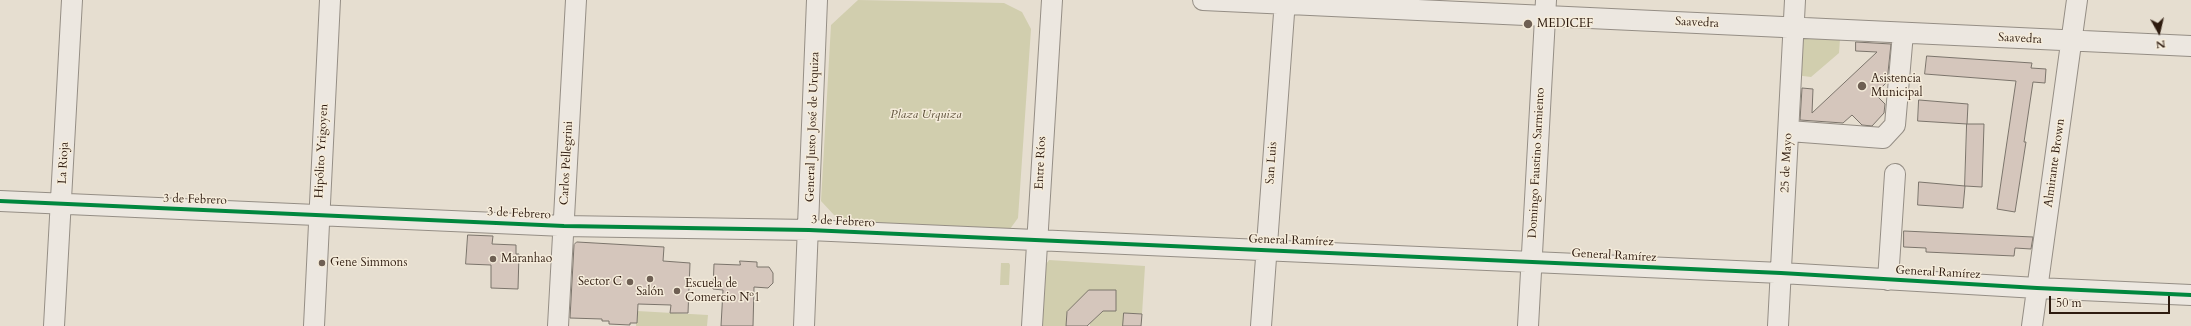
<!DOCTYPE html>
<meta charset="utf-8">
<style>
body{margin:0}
#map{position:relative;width:2191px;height:326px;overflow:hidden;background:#e6ded0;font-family:Cardo,serif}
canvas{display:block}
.north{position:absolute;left:2139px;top:12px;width:40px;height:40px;-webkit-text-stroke:3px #f5ecdb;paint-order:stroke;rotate:172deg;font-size:11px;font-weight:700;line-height:16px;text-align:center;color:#2e1b0f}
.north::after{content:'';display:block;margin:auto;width:14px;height:18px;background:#2e1b0f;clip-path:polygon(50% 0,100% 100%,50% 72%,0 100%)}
.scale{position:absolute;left:2049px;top:296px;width:121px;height:18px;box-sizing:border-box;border:2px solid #2e1b0f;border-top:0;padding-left:5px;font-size:12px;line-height:14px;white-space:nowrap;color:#2e1b0f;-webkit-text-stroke:3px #f5ecdb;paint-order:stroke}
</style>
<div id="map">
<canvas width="2191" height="326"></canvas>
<div class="north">N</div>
<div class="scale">50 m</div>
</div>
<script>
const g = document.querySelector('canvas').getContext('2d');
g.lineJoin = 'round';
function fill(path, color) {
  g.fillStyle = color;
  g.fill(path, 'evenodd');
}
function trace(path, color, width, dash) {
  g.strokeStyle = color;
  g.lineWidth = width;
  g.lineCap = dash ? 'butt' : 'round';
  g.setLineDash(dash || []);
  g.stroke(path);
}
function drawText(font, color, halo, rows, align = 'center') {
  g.font = font + ' Cardo,serif';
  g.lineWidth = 3;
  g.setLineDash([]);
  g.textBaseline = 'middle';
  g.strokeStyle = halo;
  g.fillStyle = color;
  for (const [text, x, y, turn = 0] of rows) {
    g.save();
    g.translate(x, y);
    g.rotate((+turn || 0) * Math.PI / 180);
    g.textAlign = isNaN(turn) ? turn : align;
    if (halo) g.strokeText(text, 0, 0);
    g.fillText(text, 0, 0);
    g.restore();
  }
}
fill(new Path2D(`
 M858 0 1004 3 1022 12 1031 29 1018 218 1010 229 854 223 834 215 821 201 831 25Z
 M1800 35 1840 39 1839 53 1811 77 1795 75Z
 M1049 260 1145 266 1142 314 1127 313 1123 326H1090V323L1103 311H1116V291L1090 290 1067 312 1066 326H1036L1040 273Z
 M1001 263H1009L1010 265 1009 285H1000Z
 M637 311 708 315 707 326H636Z`), '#d1ceae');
const building = new Path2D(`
 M1856 42 1891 44 1887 82 1875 94 1885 104 1884 113 1872 126 1862 125 1852 115 1843 123 1800 120 1802 88 1813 89 1812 113 1877 52 1856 51Z
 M1927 56 2032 63 2031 68 2046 69 2045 83 2033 82 2024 142H2026L2015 212 1997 209 2016 81 1925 74Z
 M1919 100 1968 104 1967 124 1918 121Z
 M1967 124H1984L1982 187 1965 186Z
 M1919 182 1965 186 1963 208 1918 205Z
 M1904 231 2033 237 2031 249 2015 248 2014 256 1926 252V248L1904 247Z
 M468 235 493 236 492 244 516 245V254H519L518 289 491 288V265L466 264Z
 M577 242 664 247 663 261 690 263 688 313H670L671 305 638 304 637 323H630V325L609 324V321H602V319L570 318 574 245Z
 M740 261 757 262V267H769L773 273V283L768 288 754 287 753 326H721L723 290 713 289 714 264 740 265Z
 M1089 290H1116V311H1103L1087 326H1066L1067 312Z
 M1124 313 1142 314 1141 326H1123Z`);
fill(building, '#d5c6bc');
trace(building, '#7b746b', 1);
const minor = new Path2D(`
 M1203 0 2191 46
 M1789 131 1883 138 1895 125 1903 33
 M0 201 564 226 809 230 1781 273 2037 288 2191 295
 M1888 280 1895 174
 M54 326 72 0
 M314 326 330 0
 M558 326 576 0
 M804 326 817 0
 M1032 326 1052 0
 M1261 326 1285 0
 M1528 326 1546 0
 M1778 326 1795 0
 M2032 326 2077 0`);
trace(minor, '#958e85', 22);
trace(minor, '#ece7e0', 20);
trace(new Path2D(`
 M0 201 564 226 809 230 1781 273 2037 288 2191 295`), '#00873e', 4);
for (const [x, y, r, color] of [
 [1528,24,5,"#6e5f53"],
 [1862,86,5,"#6e5f53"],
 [493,259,4,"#6e5f53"],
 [322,263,4,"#6e5f53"],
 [650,279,4,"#6e5f53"],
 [630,282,4,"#6e5f53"],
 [677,291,4,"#6e5f53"]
]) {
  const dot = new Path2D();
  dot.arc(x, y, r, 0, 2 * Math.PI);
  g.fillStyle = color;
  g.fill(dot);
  trace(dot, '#f5ecdb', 1.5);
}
drawText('12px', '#2e1b0f', '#f5ecdb', [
 ["Saavedra",1697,23,3],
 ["Saavedra",2020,39,3],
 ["General Justo José de Urquiza",813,127,-88],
 ["Hipólito Yrigoyen",322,151,-87],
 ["La Rioja",64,163,-87],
 ["Carlos Pellegrini",567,163,-87],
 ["Entre Ríos",1041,163,-87],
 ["San Luis",1272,163,-86],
 ["Domingo Faustino Sarmiento",1537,163,-87],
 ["25 de Mayo",1787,163,-87],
 ["Almirante Brown",2055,163,-82],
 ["3 de Febrero",195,200,2],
 ["3 de Febrero",519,214,3],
 ["3 de Febrero",843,222,3],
 ["General Ramírez",1291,241,2],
 ["General Ramírez",1614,256,3],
 ["General Ramírez",1938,273,3]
]);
drawText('12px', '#2e1b0f', '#f5ecdb', [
 ["MEDICEF",1537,24],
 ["Asistencia",1871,79],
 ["Municipal",1871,93],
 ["Maranhao",501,259],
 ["Gene Simmons",330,263],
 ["Sector C",622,282,"right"],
 ["Escuela de",685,284],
 ["Comercio Nº1",685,298],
 ["Salón",650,292,"center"]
], 'left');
drawText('italic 12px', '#5a4d36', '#f5ecdb', [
 ["Plaza Urquiza",926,115]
]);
</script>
